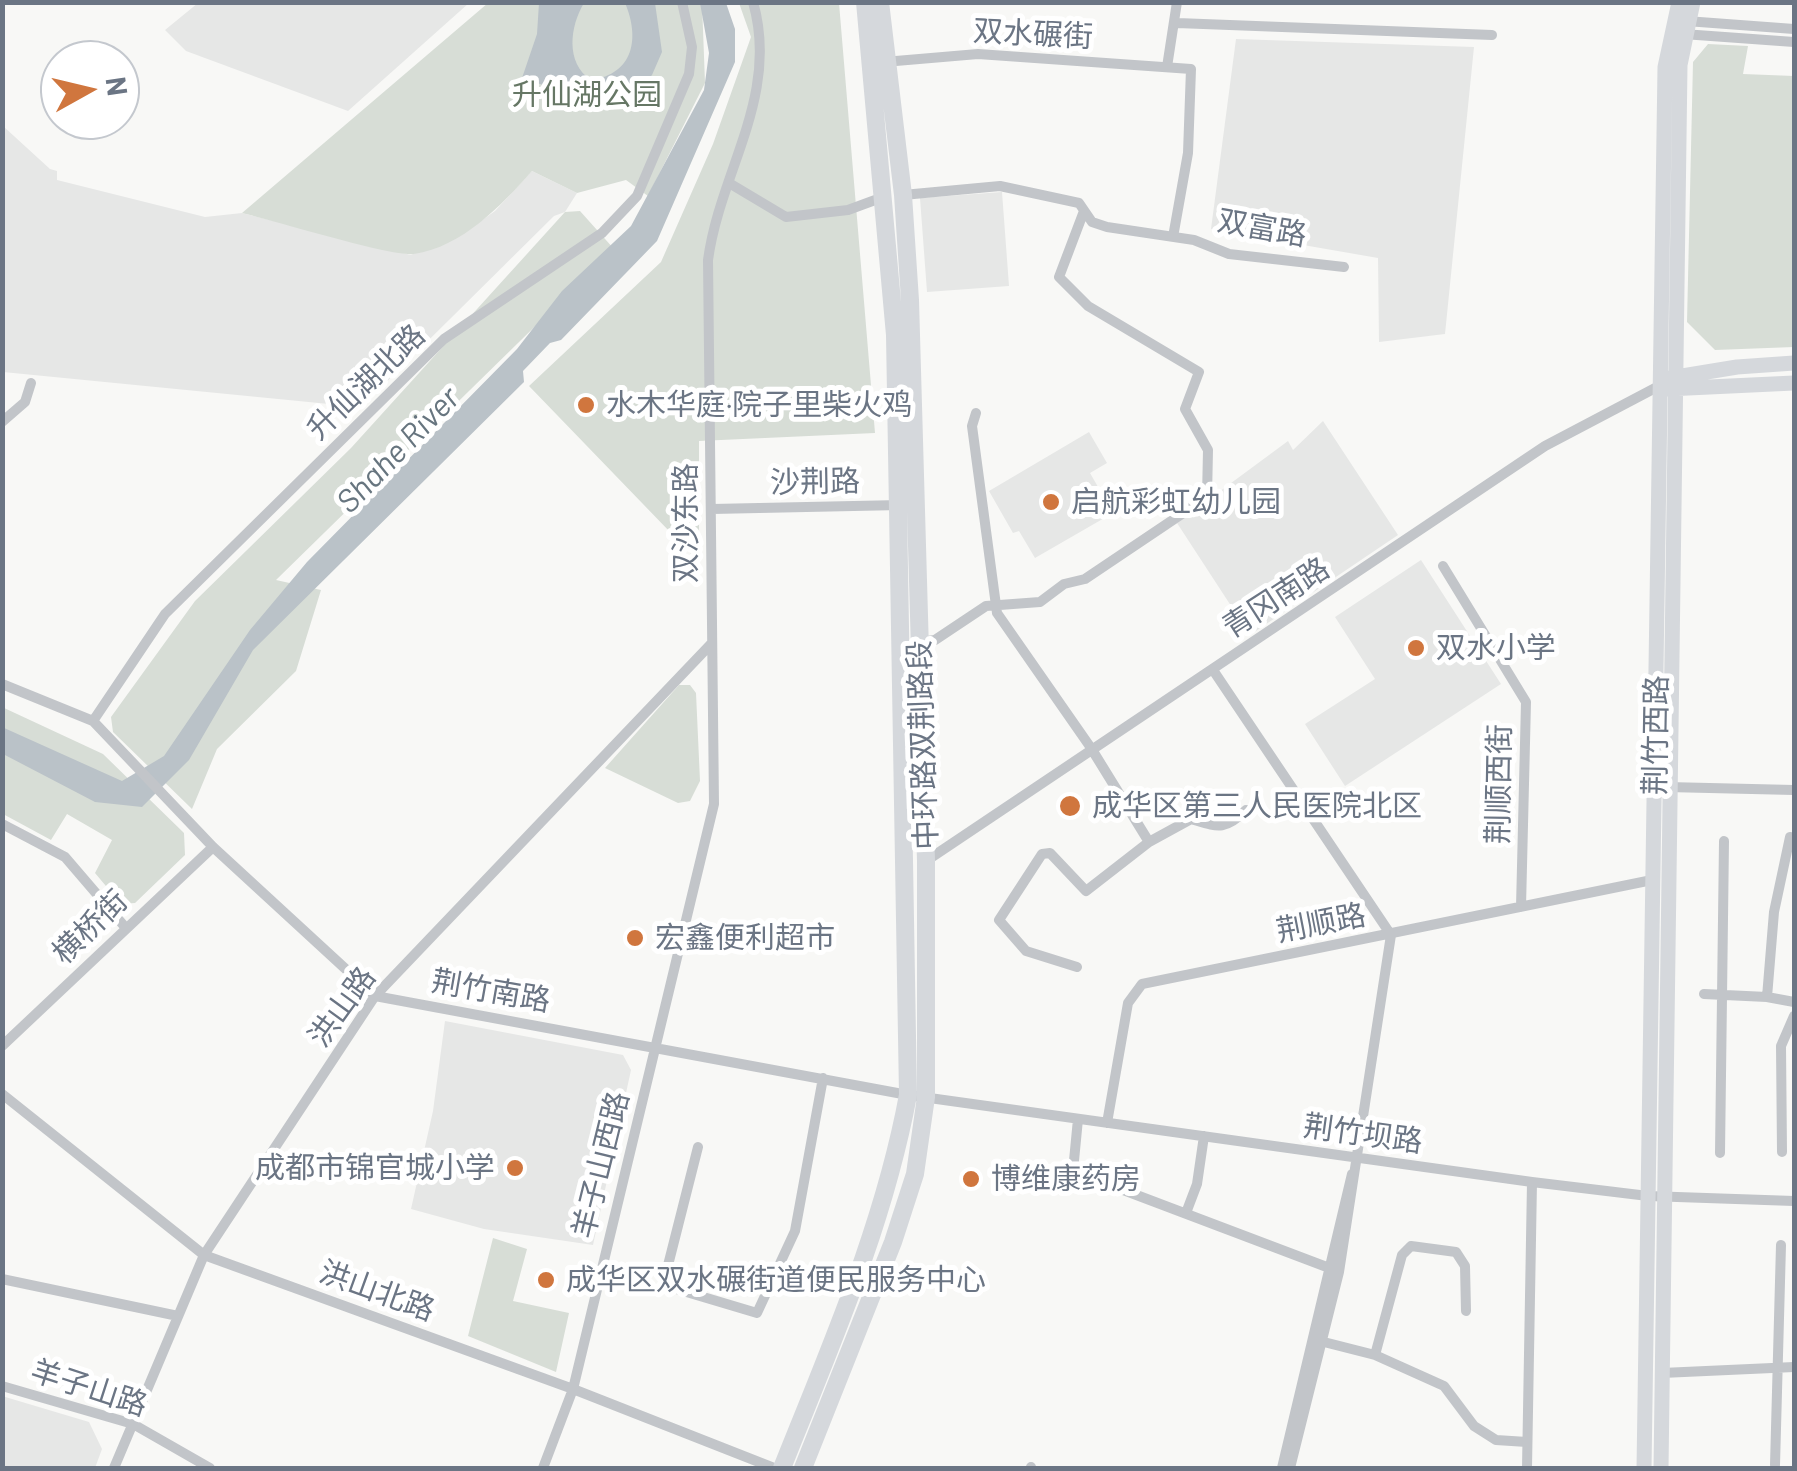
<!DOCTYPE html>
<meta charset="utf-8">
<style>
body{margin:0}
#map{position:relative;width:1797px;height:1471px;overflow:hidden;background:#f8f8f6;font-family:Barlow,sans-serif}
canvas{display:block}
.frame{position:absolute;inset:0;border:5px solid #6b7584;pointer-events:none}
.north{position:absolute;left:40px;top:40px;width:100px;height:100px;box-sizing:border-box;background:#fff;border:2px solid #c4c8ce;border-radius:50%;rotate:82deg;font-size:28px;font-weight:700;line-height:40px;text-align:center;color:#6b7584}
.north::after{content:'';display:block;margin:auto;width:35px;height:45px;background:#d0763e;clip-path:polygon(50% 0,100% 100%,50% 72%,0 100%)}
</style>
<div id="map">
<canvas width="1797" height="1471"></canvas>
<div class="frame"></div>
<div class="north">N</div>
</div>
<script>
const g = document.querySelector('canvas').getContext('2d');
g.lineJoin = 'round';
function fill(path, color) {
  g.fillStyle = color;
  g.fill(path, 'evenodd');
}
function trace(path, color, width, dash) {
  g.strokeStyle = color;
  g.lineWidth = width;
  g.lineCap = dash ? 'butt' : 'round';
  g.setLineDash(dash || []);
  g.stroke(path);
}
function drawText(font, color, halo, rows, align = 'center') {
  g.font = font + ' Barlow,"Noto Sans SC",sans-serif';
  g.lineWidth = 10;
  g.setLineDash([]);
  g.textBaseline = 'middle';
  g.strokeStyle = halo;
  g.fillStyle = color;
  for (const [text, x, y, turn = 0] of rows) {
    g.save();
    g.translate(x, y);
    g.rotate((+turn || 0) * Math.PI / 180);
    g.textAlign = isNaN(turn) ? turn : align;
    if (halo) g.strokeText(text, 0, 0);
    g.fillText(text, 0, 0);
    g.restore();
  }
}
fill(new Path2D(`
 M198 3V2L469 3 348 111 186 51 165 30Z
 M1236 39 1474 47 1445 334 1379 342 1378 258 1211 229Z
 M3 126 50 169 57 171V180L205 217 242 213 411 255 471 228 495 211 532 171 577 193 565 212 554 216 346 422 329 404 3 372Z
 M1002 192 1009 286 927 292 920 198Z
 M1323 421 1398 535 1250 635 1177 523 1288 441 1293 450Z
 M1089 432 1107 463 1090 473 1113 513 1035 558 1019 531 1013 533 989 491Z
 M1421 560 1501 684 1345 786 1305 724 1375 679 1335 617Z
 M445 1021 623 1055 631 1070 593 1245 484 1229 411 1209 433 1111Z
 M2 1396 89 1422 102 1449 95 1468H3Z`), '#e6e7e6');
fill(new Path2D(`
 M488 3H702L705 83 648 196 626 180 577 193 532 171C502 205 462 247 414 254 392 257 272 220 242 213Z
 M739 3H839L875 433 699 441V562L529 386 661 262 713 144 751 37Z
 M1708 44 1748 46 1743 74 1794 76V347L1715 350 1687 322 1693 62Z
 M580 211 614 249 276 580 321 590 296 671 217 749 192 809 113 732 111 717 195 601 351 448 565 212Z
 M679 685H690L696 693 700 781 690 801 678 803 605 768Z
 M2 707 103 754 184 833 185 855 135 903 121 904 95 873 112 840 67 814 51 840 3 814Z
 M493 1238 527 1249 513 1301 569 1313 556 1372 468 1336Z`), '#d7ddd6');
fill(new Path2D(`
 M539 3H584C570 26 565 63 591 80 634 74 640 38 625 3H655L662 52 652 75 636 92 594 102 522 78 537 34Z
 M700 3H726L735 29V62L657 241 561 340 550 343 523 371 524 382 253 650 189 760 142 807 95 802 3 754 2 727 122 781 164 756 250 630 307 562 517 349 562 291 631 226 704 90 709 53Z`), '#bac2c8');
trace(new Path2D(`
 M1686 21 1794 29
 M1177 23 1492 35
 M1683 34 1794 42
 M884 62 978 54 1191 69 1188 153 1173 237
 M1167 67 1177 2
 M729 183 786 217 848 210 886 196
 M903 195 1000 186 1079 203 1092 222 1107 227 1194 240 1229 254 1344 267
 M976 413 972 426 997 613 1091 748 1149 842
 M2 422 25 402 31 383
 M712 509 901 505
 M1443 566 1526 702 1521 907
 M919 642 935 640 986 606 1040 602 1064 584 1085 579 1207 497 1208 450 1185 409 1199 372 1088 306 1059 277 1084 211
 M1213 670 1391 935 1339 1272 1290 1468
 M2 684 93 721 213 847 375 996 908 1095 1532 1182 1648 1196 1794 1201
 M93 721 165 614 444 339 602 233 637 196 689 74 692 47 682 2
 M1667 787 1794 790
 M2 824 65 857 125 927
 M1790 837 1774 912 1767 997 1794 1002
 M926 861 1545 446 1659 386
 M1077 967 1026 951 999 920 1042 854 1050 853 1086 891 1149 842 1191 819C1218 827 1225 831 1246 810
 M1704 994 1767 997
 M2 1046 213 847
 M2 1094 204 1255 573 1389 774 1468
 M1078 1119 1073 1171 1332 1269
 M1107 1123 1128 1003 1142 984 1652 880
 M698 1147 663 1285 757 1313 795 1231 823 1078
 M1782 1152 1781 1046 1794 1016
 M1720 1153 1724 841
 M1186 1213 1197 1184 1204 1136
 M2 1279 178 1316
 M1316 1340 1375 1355 1444 1386 1474 1426 1496 1440 1527 1442
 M1375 1355 1402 1255 1411 1246 1456 1252 1465 1266 1466 1311
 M1662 1373 1794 1367
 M2 1386 133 1424 210 1468
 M1775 1465 1781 1245
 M114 1468 204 1255 375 996 711 644
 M543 1468 573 1389 714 804 708 260C720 171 780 96 753 2
 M1031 1468V1467
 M1282 1468 1352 1174
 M1527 1468 1532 1182`), '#c2c5c9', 10);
trace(new Path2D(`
 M1670 378 1737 367 1794 363
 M1667 389 1794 383
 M1644 1468 1665 67 1679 2
 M1661 1468 1680 65 1693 2`), '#d5d8dc', 15);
trace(new Path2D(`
 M782 1468C831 1345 884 1225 908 1095L895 335 865 2
 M803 1468 893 1242 915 1174 926 1097V861L910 300 903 195 880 2`), '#d5d8dc', 18);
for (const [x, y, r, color] of [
 [586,405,10,"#d0763e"],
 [1051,502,10,"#d0763e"],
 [1416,648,10,"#d0763e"],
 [1070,806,12,"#d0763e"],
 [635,938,10,"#d0763e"],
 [515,1168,10,"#d0763e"],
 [971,1179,10,"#d0763e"],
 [546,1280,10,"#d0763e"]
]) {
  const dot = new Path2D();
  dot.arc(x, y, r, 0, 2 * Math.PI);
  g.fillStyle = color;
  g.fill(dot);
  trace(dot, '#fff', 4);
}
drawText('30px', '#6b7584', '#fff', [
 ["双水碾街",1033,34,3],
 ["双富路",1262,228,10],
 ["升仙湖北路",366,382,-44],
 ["沙荆路",815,482,-1],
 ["双沙东路",686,523,-90],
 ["青冈南路",1276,598,-33],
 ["荆竹西路",1656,735,-89],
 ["中环路双荆路段",923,745,-92],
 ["荆顺西街",1499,784,-89],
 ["荆顺路",1321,923,-11],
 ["横桥街",90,927,-44],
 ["荆竹南路",491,991,10],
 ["洪山路",342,1007,-54],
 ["荆竹坝路",1363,1134,8],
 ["羊子山西路",601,1165,-76],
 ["洪山北路",377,1291,20],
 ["羊子山路",89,1388,18]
]);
drawText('30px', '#667765', '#fff', [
 ["升仙湖公园",587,95]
]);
drawText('30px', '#6b7584', '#fff', [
 ["水木华庭·院子里柴火鸡",606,405],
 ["启航彩虹幼儿园",1071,502],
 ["双水小学",1436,648],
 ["成华区第三人民医院北区",1092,806],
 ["宏鑫便利超市",655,938],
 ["成都市锦官城小学",495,1168,"right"],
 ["博维康药房",991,1179],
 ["成华区双水碾街道便民服务中心",566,1280]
], 'left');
drawText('italic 32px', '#67757f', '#fff', [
 ["Shahe River",398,450,-46]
]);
</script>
